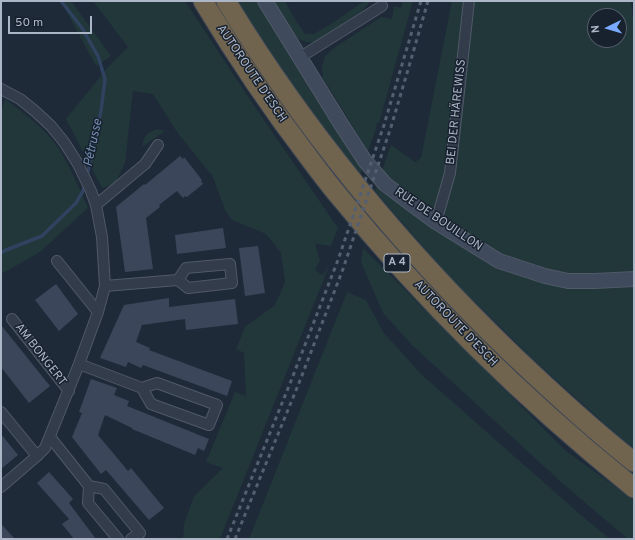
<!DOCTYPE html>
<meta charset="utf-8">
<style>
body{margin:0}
#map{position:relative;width:635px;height:540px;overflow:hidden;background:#1f2a39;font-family:Overpass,sans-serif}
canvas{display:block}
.frame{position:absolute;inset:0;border:2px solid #adb6c6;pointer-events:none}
.north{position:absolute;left:587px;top:8px;width:40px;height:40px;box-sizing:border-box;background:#18212e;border:1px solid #545d6b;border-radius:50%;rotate:265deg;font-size:11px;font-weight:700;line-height:16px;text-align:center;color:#adb6c6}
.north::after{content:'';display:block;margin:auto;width:14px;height:18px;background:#7aaafe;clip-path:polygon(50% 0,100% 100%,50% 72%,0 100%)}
.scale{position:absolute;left:8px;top:16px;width:84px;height:18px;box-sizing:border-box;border:2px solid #adb6c6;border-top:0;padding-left:5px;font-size:12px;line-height:14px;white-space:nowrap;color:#adb6c6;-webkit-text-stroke:3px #18212e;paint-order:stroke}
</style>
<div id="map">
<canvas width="635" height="540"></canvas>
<div class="frame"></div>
<div class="north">N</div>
<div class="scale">50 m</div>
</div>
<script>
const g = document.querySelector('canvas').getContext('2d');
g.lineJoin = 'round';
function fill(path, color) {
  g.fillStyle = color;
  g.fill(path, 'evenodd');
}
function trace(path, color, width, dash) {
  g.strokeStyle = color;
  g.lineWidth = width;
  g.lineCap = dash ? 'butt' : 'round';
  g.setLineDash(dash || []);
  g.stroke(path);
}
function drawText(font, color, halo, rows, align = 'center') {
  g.font = font + ' Overpass,sans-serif';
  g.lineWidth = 3;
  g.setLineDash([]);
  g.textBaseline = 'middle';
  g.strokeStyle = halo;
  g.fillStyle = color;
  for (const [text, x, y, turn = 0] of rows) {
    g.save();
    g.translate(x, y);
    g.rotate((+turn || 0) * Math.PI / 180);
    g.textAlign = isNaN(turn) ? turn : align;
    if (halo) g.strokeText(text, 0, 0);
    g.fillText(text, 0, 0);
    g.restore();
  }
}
fill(new Path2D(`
 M61 1H71L111 56 96 66Z
 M93 1H185L249 98 338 228 331 246 315 244 320 261 315 270 322 275 329 266 220 539H183L184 524 194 496 223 468 206 462 235 392 246 396 244 353 236 349 245 327 275 305 285 282 281 253 266 234 232 220 225 210 213 177 177 132 153 94 133 91 125 163 115 184 102 188 66 119 109 66 128 47Z
 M238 1H257L344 141 363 168 360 175C317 119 274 62 238 1Z
 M273 1H285L296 21 305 34H314L334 22 364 1H371L361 12 315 42H306L298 39 290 30Z
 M403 1H413L383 109 379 123H376L377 126 368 151 323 78 322 66 325 56 334 48 381 17 392 19 394 6 401 8Z
 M452 1H628L631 2 634 28V449L624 441 536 362 450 278 375 191 391 145 415 162 421 158ZM595 16H619V40H595Z
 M5 99C25 114 45 128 59 149 71 168 79 188 88 208L40 252 1 274V112Z
 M157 129 165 131 142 147C144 136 146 133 157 129Z
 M363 248 566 451 634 500V539H628L561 482 411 344 383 313 361 262Z
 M347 292 366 300 383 332 422 375 582 516 610 539H249Z`), '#21373a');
trace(new Path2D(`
 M61 1 82 28 98 56 105 79 101 111 87 176
 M1 253 6 250 42 236 76 203 83 191 85 184`), '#2f4260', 3.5);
fill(new Path2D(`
 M180 156 183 159 184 157 202 180 201 181 203 184 187 197 185 196 183 198 177 191 159 205 160 207 146 218 153 269 125 272 116 207 144 184 145 185Z
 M223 228 226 248 177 254 175 235Z
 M258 246 265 293 245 296 239 248Z
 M56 284 78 314 59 331 35 300Z
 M169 298V307L235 299 238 324 186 330 185 319 142 325 136 342 150 348 149 350 232 381 227 396 143 365 141 368 128 362 126 367 100 358 124 305Z
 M1 325 50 386 29 403 1 367Z
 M91 379 117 388 114 395 129 401 127 406 209 439 204 451 198 448 195 455 132 429V428L105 415 98 435 128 471 131 468 164 508 149 520 106 470 101 474 72 437 82 413 79 412Z
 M1 434 18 455 1 469Z
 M49 472 73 499 69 503 96 539H74L62 524 69 519 37 483Z
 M1 524 15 539H1Z`), '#3b465a');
const street = new Path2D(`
 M299 58 382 6
 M1 89 20 99 36 112 51 126 64 142 78 164 91 191 96 205 102 237 105 286 98 312 79 364 45 448 37 456 1 487
 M96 205 145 164 158 145
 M436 222 450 173 469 1
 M57 261 98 312
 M105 286 178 280 188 288 232 283 230 264 186 268 178 280
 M12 319 69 391
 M79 364 142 388 151 404 209 425 217 405 157 383 142 388
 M1 412 37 456
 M50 437 89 486 104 489 140 533 131 539
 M89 486 88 503 118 539`);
const secondary = new Path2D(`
 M265 1 341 124 365 161 385 184 410 203 436 222 499 261 545 276 568 281H595L634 279`);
const highway = new Path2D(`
 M203 1C236 56 271 108 310 159 319 171 328 183 338 195 426 303 526 401 634 488
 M226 1C305 131 403 249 513 355 552 392 592 429 634 462`);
trace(street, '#505967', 12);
trace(secondary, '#505967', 16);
trace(highway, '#3d4654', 21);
trace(street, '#333c4a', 10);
trace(secondary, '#404a5d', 14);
trace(highway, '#70644f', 19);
trace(new Path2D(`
 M227 539 291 381 338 260 384 125 421 1
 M235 539 299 383 343 269 391 127 410 63 428 1`), '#545f71', 3, [4, 4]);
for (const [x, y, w] of [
 [397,263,26]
]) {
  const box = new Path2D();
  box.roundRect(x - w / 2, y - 9, w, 18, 3);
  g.fillStyle = '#18212e';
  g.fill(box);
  trace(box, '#adb6c6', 1);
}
drawText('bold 11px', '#adb6c6', null, [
 ["A 4",397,263]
]);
drawText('12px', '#adb6c6', '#18212e', [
 ["AUTOROUTE D'ESCH",251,74,56],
 ["BEI DER HÄREWISS",457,112,-84],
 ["RUE DE BOUILLON",438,220,34],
 ["AUTOROUTE D'ESCH",455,324,46],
 ["AM BONGERT",40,355,52]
]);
drawText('italic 13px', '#738cb1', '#18212e', [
 ["Pétrusse",94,143,-78]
]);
</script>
